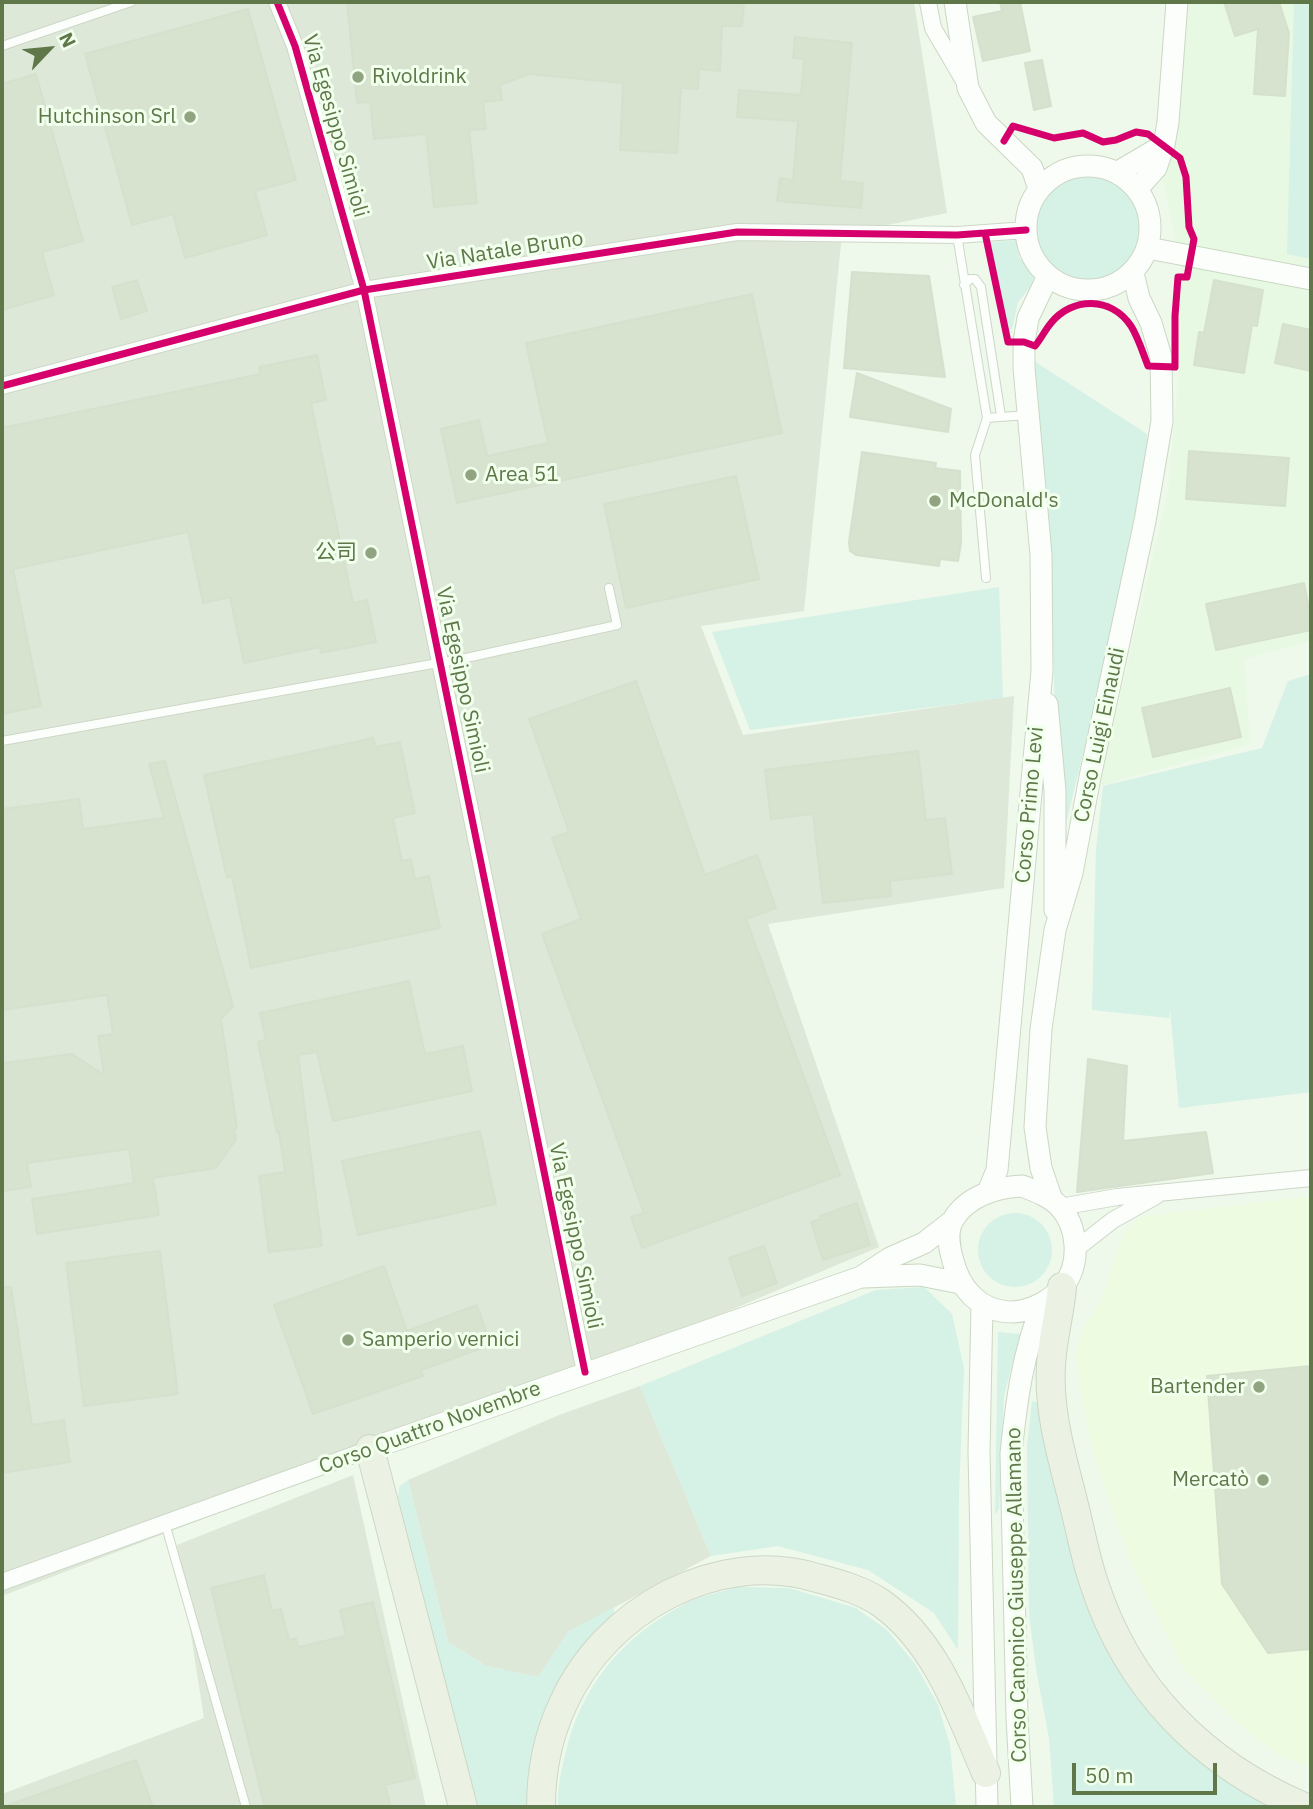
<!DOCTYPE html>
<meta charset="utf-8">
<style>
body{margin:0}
#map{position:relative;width:1313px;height:1809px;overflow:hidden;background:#eef8eb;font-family:"IBM Plex Sans",sans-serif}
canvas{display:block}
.frame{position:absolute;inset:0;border:4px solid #5f7749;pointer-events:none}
.north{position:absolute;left:14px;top:14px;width:70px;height:70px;-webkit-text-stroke:5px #f1ffed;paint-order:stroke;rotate:64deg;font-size:19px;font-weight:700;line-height:28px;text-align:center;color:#5f7749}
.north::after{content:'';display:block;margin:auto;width:24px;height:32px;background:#5f7749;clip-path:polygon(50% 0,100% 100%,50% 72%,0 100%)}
.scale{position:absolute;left:1072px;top:1763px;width:145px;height:32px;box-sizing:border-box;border:4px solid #5f7749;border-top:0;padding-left:9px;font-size:21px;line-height:24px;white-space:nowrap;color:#5f7749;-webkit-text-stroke:5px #f1ffed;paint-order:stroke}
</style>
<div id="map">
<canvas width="1313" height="1809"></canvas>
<div class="frame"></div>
<div class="north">N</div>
<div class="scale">50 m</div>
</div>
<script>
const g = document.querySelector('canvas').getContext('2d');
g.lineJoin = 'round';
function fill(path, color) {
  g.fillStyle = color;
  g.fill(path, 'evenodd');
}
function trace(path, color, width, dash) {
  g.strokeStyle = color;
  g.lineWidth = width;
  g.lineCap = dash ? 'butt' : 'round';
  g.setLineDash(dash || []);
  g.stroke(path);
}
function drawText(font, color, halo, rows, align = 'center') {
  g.font = font + ' "IBM Plex Sans","Noto Sans SC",sans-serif';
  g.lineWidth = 6;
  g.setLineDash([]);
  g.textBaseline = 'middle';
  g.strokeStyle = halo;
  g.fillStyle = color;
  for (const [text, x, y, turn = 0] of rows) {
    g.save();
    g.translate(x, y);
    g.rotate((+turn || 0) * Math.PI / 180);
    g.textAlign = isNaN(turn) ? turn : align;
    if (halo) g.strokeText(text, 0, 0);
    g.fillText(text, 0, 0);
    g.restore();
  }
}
fill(new Path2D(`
 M1175 2H1311V641L1244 659 1250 744 1099 786 1168 492 1180 361 1179 289 1183 276 1156 144Z`), '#e7f9e2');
fill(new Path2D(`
 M1311 1196V1768L1280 1756 1242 1727 1182 1667 1132 1565 1110 1503 1092 1447 1081 1395 1076 1353 1085 1325 1101 1301 1123 1235 1140 1217Z`), '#edfbe1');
fill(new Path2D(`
 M2 2H914L947 213 842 234 804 611 701 626 743 735 1014 696 1004 888 768 924 879 1247 585 1372 2 1596Z
 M640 1386 711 1556 568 1632 538 1677 486 1666 448 1642 408 1480 559 1415Z
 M353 1475 426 1807H2V1794L204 1718 177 1545Z`), '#dde8d9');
fill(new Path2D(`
 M1294 2H1311V259L1287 254Z
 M1034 228a53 53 0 1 1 106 0a53 53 0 1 1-106 0Z
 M1016 240 1019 257 1034 277 1031 286 1018 302 1012 329 1002 330 985 243Z
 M1031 359 1147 434 1150 480 1065 827 1055 714 1051 578Z
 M999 587 1003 698 750 730 712 632Z
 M1311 674V1092L1179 1108 1170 1009 1169 1018 1092 1010 1096 850 1103 786 1262 748 1288 681Z
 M978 1250a37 37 0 1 1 74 0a37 37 0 1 1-74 0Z
 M924 1287 952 1314 964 1368 959 1492 958 1650 934 1613 868 1570 778 1546 711 1556 640 1386 876 1290Z
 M998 1332 1020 1334 1004 1396 999 1509 995 1514Z
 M1032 1401 1040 1403 1124 1670 1281 1807H1054L1049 1738 1036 1669 1029 1613 1027 1446Z
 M408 1480 448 1642 486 1666 538 1677 568 1632 614 1607V1616L531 1807H472L401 1517 398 1498 399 1487Z
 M739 1587 789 1588 856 1608 887 1630 915 1664 938 1705 950 1745 956 1807H558C557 1789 561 1773 565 1755 581 1686 621 1638 683 1605 699 1596 721 1592 739 1587Z`), '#d6f1e6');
const building = new Path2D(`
 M347 2H744L742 26H722L720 71 699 69 698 89 681 88 677 153 620 150 623 83 529 74 500 85 502 100 483 102 486 129 469 130 477 203 434 207 426 134 374 139 370 102 357 103Z
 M1000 2H1020L1030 51 983 61 973 17 1002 11Z
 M1224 2H1279L1289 33 1285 96 1254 94 1258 29 1235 36Z
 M248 9 296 180 255 191 267 235 185 258 173 214 132 225 85 54Z
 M795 37 852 43 840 181 863 183 861 208 777 201 780 178 793 180 798 121 737 117 739 90 801 95 804 59 793 58Z
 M1042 60 1051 106 1034 110 1025 63Z
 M36 74 83 241 42 252 54 295 2 310V84Z
 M852 272 929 276 945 377 844 368Z
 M137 280 147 311 121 319 112 287Z
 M1214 280 1263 290 1257 326 1252 325 1244 373 1194 365 1199 332 1204 333Z
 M752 294 782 433 457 503 441 429 479 420 487 456 548 443 526 343Z
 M1283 324 1311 330V371L1275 363Z
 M317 355 326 400 311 403 353 603 367 600 376 642 321 653 320 647 244 663 230 597 203 603 188 532 13 569 41 706 2 714V428L260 374 259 367Z
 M857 373 951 409 948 432 850 417Z
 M1189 451 1289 458 1285 506 1186 499Z
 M862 452 936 463 935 468 960 471 961 543 958 561 940 559 939 566 856 555 850 551 849 542Z
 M736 476 759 579 626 608 604 504Z
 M1304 583 1311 619V630L1216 650 1206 604Z
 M636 681 705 875 757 855 776 908 746 919 840 1175 642 1248 631 1217 644 1213 542 934 581 919 552 838 569 832 529 719Z
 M1230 688 1241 737 1153 757 1142 708Z
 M373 738 376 747 400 742 415 813 393 818 402 861 411 859 415 879 429 876 440 928 251 968 232 876 227 878 204 775Z
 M918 751 926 820 945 818 952 874 890 881 891 896 823 903 813 814 771 819 765 770Z
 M165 761 233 1006 221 1019 237 1128 234 1129 236 1139 216 1168 153 1178 159 1215 37 1234 32 1199 134 1183 129 1149 27 1163 31 1187 2 1191V1063L72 1054 104 1075 98 1036 113 1034 107 995 2 1010V809L79 799 83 829 164 818 149 764Z
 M409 981 425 1054 463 1046 472 1091 333 1121 317 1052 298 1055 322 1246 269 1252 259 1176 285 1172 279 1132 277 1133 258 1042 266 1040 260 1013Z
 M1088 1059 1127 1066 1123 1141 1206 1132 1213 1173 1077 1192Z
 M480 1131 496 1204 358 1235 342 1161Z
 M857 1203 870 1245 823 1260 811 1222 821 1219 820 1216Z
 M764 1246 777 1283 742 1296 729 1258Z
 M160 1251 178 1394 84 1406 66 1263Z
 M384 1266 407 1331 477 1305 491 1345 421 1370 423 1376 313 1414 274 1305Z
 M2 1287H11L32 1425 64 1420 70 1462 2 1473Z
 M1311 1366V1649L1268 1653 1222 1584 1207 1376Z
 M264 1575 272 1611 281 1609 289 1640 296 1638 298 1647 346 1636 340 1610 373 1602 415 1778 385 1785 391 1807H269L264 1805 211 1588Z
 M136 1760 153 1807H8V1805Z`);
fill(building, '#d7e2cf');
trace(building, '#d5e1cd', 2);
const lane = new Path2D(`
 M2 46 131 2
 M957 235 987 418
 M964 285 970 279H975L981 287 1001 416
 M986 578 975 455 987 418 1027 415
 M2 741 466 658 617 625 609 588
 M165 1523 246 1807`);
const street = new Path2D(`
 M277 2 295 46 364 290 585 1372
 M928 2 933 28 964 81
 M2 386 364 290 737 232 957 235 1026 230
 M1060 1207 1117 1197 1311 1178
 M1076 1249 1113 1220 1156 1196
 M2 1582 370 1449`);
const secondary = new Path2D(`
 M955 2 968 88 986 123 1032 168 1039 189
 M1026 228a62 62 0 1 1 124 0a62 62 0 1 1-124 0Z
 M1118 172 1164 145
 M1137 189 1156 168 1164 145 1168 122 1177 2
 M1148 248 1311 279
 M1047 704 1055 791V910
 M1022 1186C1035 1191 1049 1196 1059 1206 1078 1226 1081 1263 1064 1285 1052 1300 1032 1311 1013 1312 979 1312 959 1288 952 1257 949 1246 947 1230 953 1220 966 1197 996 1187 1022 1186Z
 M988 1192 997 1170 1042 671 1041 555 1024 368V342L1028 318 1048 276
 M1052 1200 1041 1168 1035 1127 1041 1029 1055 930 1072 873 1090 777 1145 521 1162 421 1161 357 1151 323 1139 298 1133 273
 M863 1277 920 1275 960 1283
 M982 1304 979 1452 987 1807
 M370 1449 861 1277 890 1258 924 1243 951 1222
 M1022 1807 1017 1718 1011 1454C1016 1403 1023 1351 1043 1303`);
const highway = new Path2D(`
 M1062 1287C1060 1313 1052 1340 1051 1366 1048 1411 1062 1457 1073 1501 1080 1528 1085 1557 1094 1583 1128 1689 1203 1764 1304 1807
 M370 1449 463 1807
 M541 1807C541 1772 548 1736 563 1704 605 1610 717 1548 817 1578 839 1584 862 1590 881 1603 937 1643 960 1713 986 1773`);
trace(lane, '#ccd7c6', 10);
trace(street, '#ccd7c6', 18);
trace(secondary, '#cbd7c3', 23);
trace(highway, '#ccd7c6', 30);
trace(lane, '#fcfefc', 8);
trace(street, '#fcfefc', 16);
trace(secondary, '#fcfefc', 21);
trace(highway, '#ebf2e4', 28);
trace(new Path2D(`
 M277 2 295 46 364 290 585 1372
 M985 233 1008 342H1024L1035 346C1041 339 1045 330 1051 323 1072 297 1111 296 1131 326 1138 337 1143 353 1148 366L1175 367V316L1178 277H1187L1194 239 1189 227 1186 177 1180 158 1148 134 1136 132 1116 140 1103 142 1083 133 1054 138 1013 126 1004 141
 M2 386 364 290 737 232 957 235 1026 230`), '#d6006c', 7);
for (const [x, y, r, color] of [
 [358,77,7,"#91a482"],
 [190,117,7,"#91a482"],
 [471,475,7,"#91a482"],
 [935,501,7,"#91a482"],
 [371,553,7,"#91a482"],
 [348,1340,7,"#91a482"],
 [1259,1387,7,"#91a482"],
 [1263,1480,7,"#91a482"]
]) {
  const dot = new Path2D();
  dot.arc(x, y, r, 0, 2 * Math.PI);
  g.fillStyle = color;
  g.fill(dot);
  trace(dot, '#f1ffed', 2.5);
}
drawText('21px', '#5f7749', '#f1ffed', [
 ["Rivoldrink",372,77],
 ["Hutchinson Srl",176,117,"right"],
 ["Area 51",485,475],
 ["McDonald's",949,501],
 ["公司",357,553,"right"],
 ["Samperio vernici",362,1340],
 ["Bartender",1245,1387,"right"],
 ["Mercatò",1249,1480,"right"]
], 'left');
drawText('21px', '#5f7749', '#f1ffed', [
 ["Via Egesippo Simioli",335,126,74],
 ["Via Natale Bruno",505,251,-9],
 ["Via Egesippo Simioli",462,680,78],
 ["Corso Luigi Einaudi",1100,735,-78],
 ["Corso Primo Levi",1030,805,-85],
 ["Via Egesippo Simioli",575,1236,78],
 ["Corso Quattro Novembre",430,1428,-20],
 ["Corso Canonico Giuseppe Allamano",1017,1595,-91]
]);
</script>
